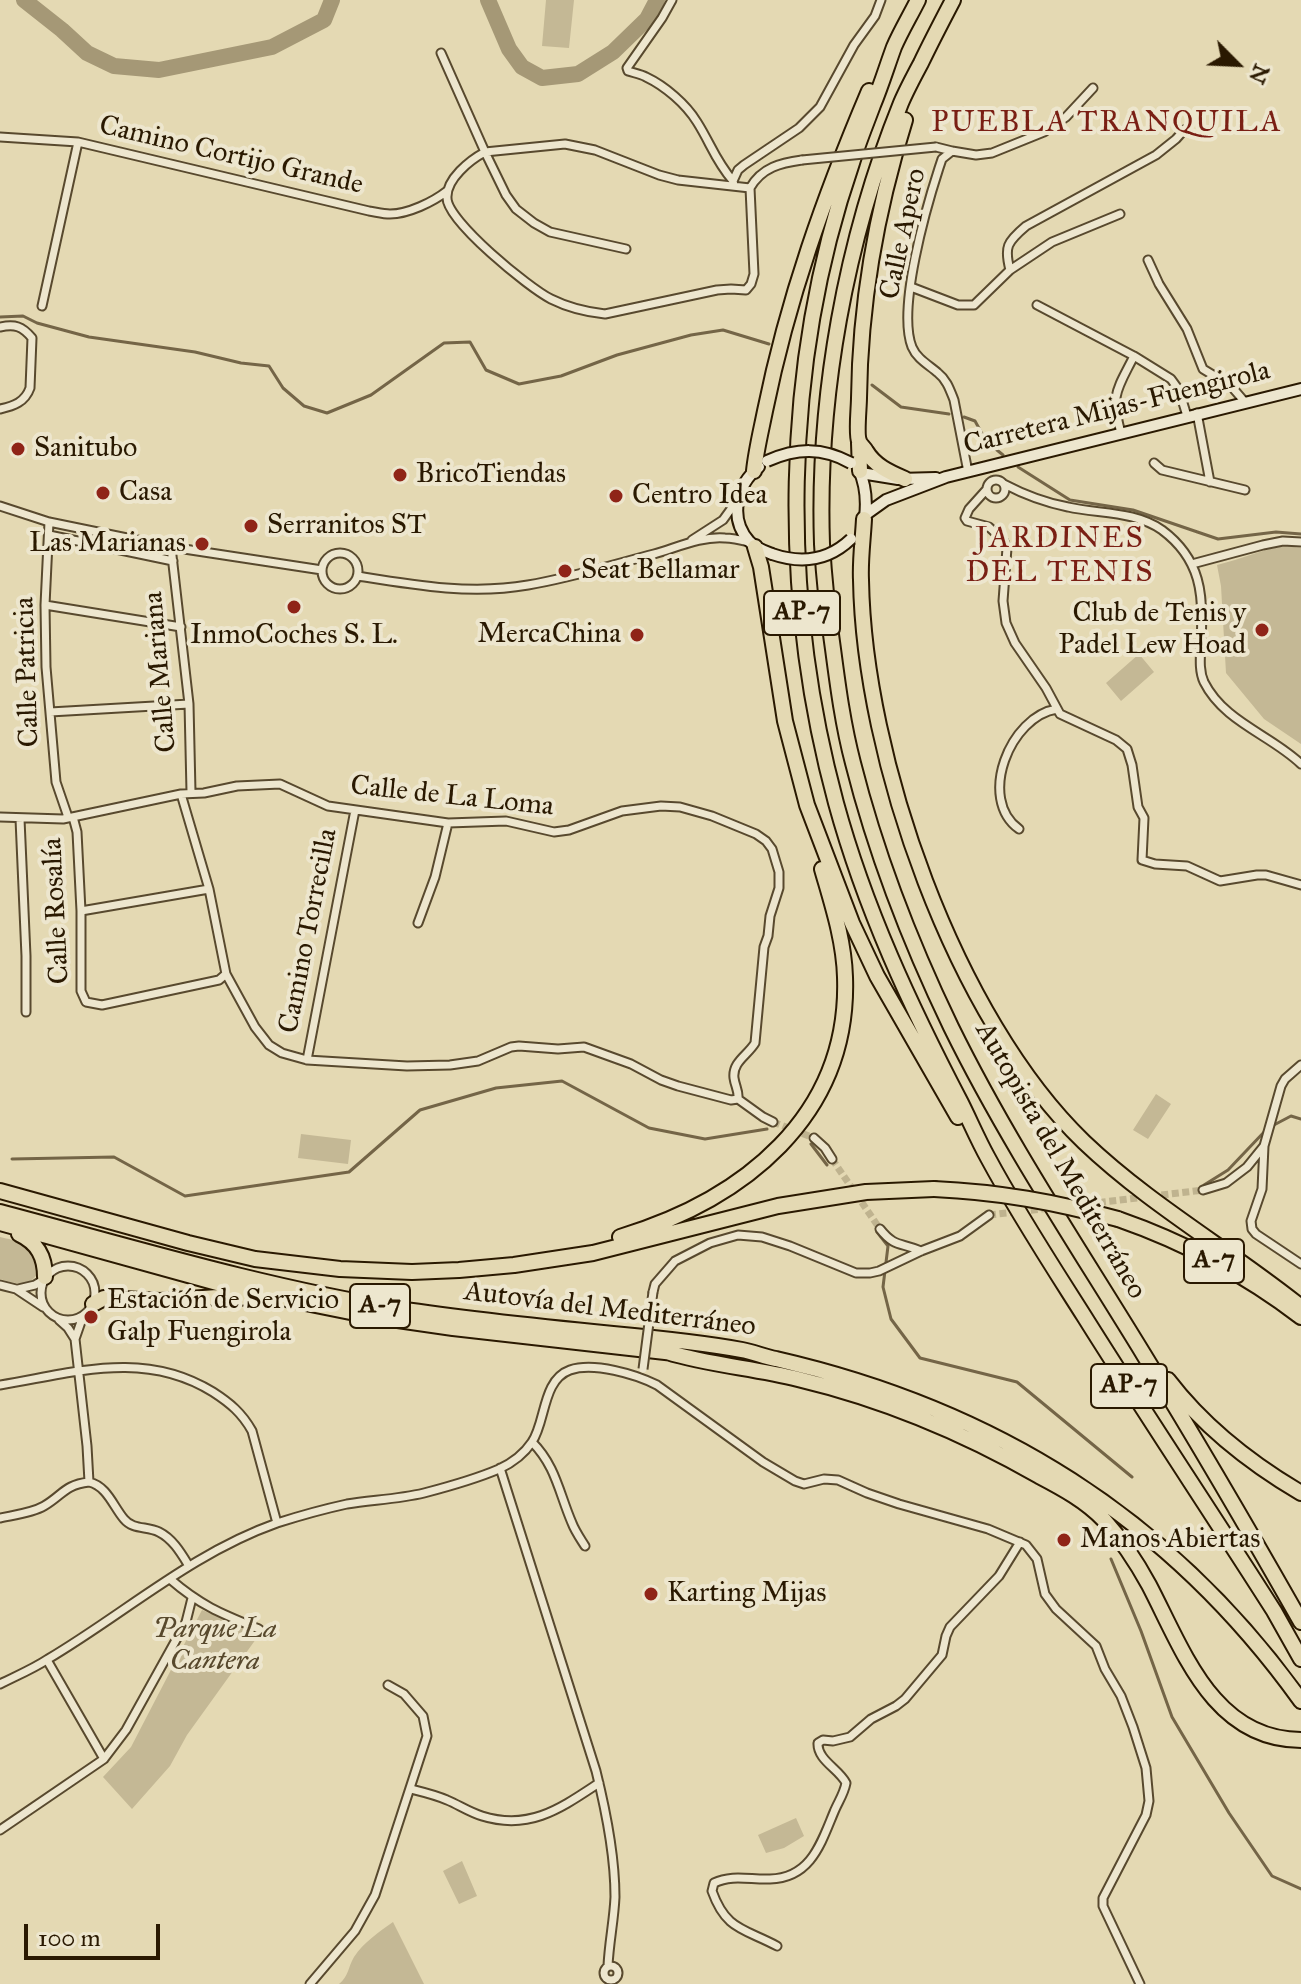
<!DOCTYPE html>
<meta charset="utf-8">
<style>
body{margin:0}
#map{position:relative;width:1301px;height:1984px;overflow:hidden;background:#e4d9b3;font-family:"IM FELL Great Primer",serif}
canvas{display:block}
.north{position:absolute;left:1197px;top:24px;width:80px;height:80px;-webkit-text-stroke:6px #ede6ce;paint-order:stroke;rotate:114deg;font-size:22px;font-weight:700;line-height:32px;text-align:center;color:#2a1901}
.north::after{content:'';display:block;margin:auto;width:28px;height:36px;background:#2a1901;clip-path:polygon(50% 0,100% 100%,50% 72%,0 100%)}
.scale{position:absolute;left:24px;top:1924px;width:136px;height:36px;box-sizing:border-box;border:4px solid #2a1901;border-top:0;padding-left:10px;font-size:24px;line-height:28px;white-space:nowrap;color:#2a1901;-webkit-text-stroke:6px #ede6ce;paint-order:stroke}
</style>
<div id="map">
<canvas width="1301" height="1984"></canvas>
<div class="north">N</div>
<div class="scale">100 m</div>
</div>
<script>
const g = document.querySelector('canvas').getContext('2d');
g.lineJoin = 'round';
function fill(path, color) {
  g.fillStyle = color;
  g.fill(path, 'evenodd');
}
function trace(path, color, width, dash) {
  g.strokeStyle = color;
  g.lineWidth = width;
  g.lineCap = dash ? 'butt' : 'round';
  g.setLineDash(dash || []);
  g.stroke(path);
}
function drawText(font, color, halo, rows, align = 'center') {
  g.font = font + ' "IM FELL Great Primer",serif';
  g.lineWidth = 8;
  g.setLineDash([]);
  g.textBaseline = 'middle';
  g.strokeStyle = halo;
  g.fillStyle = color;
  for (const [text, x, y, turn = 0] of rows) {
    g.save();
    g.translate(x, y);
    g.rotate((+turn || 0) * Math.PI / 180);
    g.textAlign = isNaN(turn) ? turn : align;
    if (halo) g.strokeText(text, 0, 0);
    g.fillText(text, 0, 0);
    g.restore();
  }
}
fill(new Path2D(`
 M546 0H574L569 48 542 46Z
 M1287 546 1301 548V744L1264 719 1226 673 1221 586 1217 565C1242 559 1261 549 1287 546Z
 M1139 654 1154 672 1121 701 1106 683Z
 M1156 1094 1171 1104 1148 1139 1133 1130Z
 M301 1134 351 1140 348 1164 298 1158Z
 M0 1237C8 1239 17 1240 24 1245 39 1253 46 1278 25 1283 17 1285 8 1281 0 1279Z
 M202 1610 253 1631 256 1639 187 1735 170 1766 132 1809 103 1777 131 1747Z
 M796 1818 804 1836 784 1848 766 1853 758 1835Z
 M462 1861 477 1896 459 1904 443 1871Z
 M393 1922 424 1984H339C349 1976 348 1967 354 1957 364 1942 379 1932 393 1922Z`), '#c4b895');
trace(new Path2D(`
 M0 317 23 316 37 323 89 337 195 352 241 363 269 366 283 388 304 406 327 413 371 395 444 343 470 342 486 370 519 384 561 376 617 355 691 335 723 330 769 344
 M872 385 901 407 949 414
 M964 417 975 421 986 441 1003 455
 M1018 467 1070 500 1133 510 1218 539 1276 532 1301 534
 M1272 1126 1291 1116 1301 1119
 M811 1144 827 1165
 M12 1159 114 1157 185 1196 349 1172 420 1110 496 1088 562 1081 649 1128 705 1139 767 1129
 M1204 1185 1228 1170 1266 1130
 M877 1232 888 1246 883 1287 891 1319 920 1358 1017 1382 1132 1477
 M1111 1559 1141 1631 1172 1717 1229 1813 1272 1876 1301 1889`), '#746547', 3);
trace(new Path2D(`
 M24 0 62 30 87 53 114 66 159 70 272 47 324 20 332 0
 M488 0 509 49 522 67 542 78 578 74 613 52 647 19 657 0`), '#a59876', 16);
trace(new Path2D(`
 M773 1122 814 1138
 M832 1159 880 1229
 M1078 1205 1203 1190
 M989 1215 1050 1208`), '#bfb38f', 7, [7, 3.5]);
const street = new Path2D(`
 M672 0 662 18 627 68 628 71C634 73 641 74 646 77 665 86 686 104 697 122 711 144 715 160 733 181L734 185
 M441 53 485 152 506 195 516 209 534 223 550 232 626 249
 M0 137 78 142 369 211C376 212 383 214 390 214 408 214 433 202 447 191
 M936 147 952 151 942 159 939 168C926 208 897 309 912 347 917 359 929 365 938 373 947 380 950 390 954 400L968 472
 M952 151 976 155 992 153 1044 132 1066 117 1093 88
 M733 181 738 170 744 165 799 128 820 107 854 45 875 16 881 0
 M750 188 754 274 751 284 746 290 731 289 717 290 605 314C586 312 569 308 551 299 529 288 447 221 447 198 446 179 470 160 485 152L565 144 595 150 659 175 678 180 750 188C762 167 781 163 802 160
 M1148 260 1159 284 1187 329 1203 369 1231 386 1244 401
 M1010 270C1004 247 1007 242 1026 226L1156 155 1176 139 1184 130
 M911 287 958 305H974L1010 270 1052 242 1120 214
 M1037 305 1134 356 1171 379 1179 390 1187 416
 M42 306 78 142
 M0 327C15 324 22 326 32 338L30 388C25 402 14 406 0 409
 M1197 413 1210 482
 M1121 433C1110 394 1117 390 1134 356
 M1154 463 1162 470 1245 490
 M987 489a9 9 0 1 1 18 0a9 9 0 1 1-18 0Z
 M1004 484C1023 494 1047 503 1068 507 1099 514 1135 511 1162 530 1201 559 1204 595 1201 639 1201 653 1198 669 1204 682 1224 722 1271 735 1301 764
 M987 489 969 509 965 518 967 521 989 527 1003 540 1007 548 1003 601 1006 623 1015 643 1046 688 1060 714 1116 740 1127 749 1132 765 1138 807 1144 818 1142 860 1155 864 1187 866 1220 881 1257 875H1266L1301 885
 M0 506 49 522 171 547 322 570
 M49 522 45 605 46 667 56 782 68 817
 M49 535 173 561
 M692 540 723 520 736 502
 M171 547 189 704 191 792
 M322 571a18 18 0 1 1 36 0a18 18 0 1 1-36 0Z
 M1192 564 1263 545 1283 541 1301 542
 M358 576C414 585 471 595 528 585 570 578 612 565 654 554 676 548 701 536 725 538 733 538 741 540 749 542
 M45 605 181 627
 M50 712 189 704
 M0 817 63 819 181 794 204 793 237 786 280 784 328 806 448 823 506 821 554 832 569 830 622 811 661 806 680 807 712 816 756 834 766 841 772 849 779 872V888L770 916 768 936 764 947 755 1043C748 1055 732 1062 734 1078 735 1086 739 1091 738 1099L731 1100 678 1086 661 1080 631 1064 584 1047 558 1049 519 1046 511 1047 478 1061 450 1065 407 1066 307 1060 282 1053 269 1045 255 1027 226 974 209 889 181 794
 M73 817 77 832 81 911V991L86 1002 102 1005 219 980 226 974
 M20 819 26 956V1012
 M1019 829C977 799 1010 716 1057 709
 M81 911 209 889
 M418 923 435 877 448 823
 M307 1060 355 810
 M738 1099 763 1117 773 1122
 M814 1138 825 1148 832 1159
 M1264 1146 1262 1189 1251 1221 1252 1229 1256 1234 1301 1264
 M1203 1190 1226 1183 1247 1167 1264 1146 1281 1086 1285 1079 1301 1065
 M880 1229C895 1248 901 1242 921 1251
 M41 1293a27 27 0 1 1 54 0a27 27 0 1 1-54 0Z
 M0 1285 16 1289 43 1307
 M18 1289 35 1285 43 1280
 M653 1292 655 1284 675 1261 710 1243 738 1235 762 1237 790 1246 856 1273H870L879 1271 921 1251 960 1236 989 1215
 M83 1316 75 1339 87 1446 89 1482
 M59 1320 68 1328 75 1339
 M0 1385C74 1373 144 1349 213 1392 230 1403 242 1413 252 1431L277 1523
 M532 1442C556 1466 559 1493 572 1523 575 1531 580 1538 585 1546
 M500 1468 596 1771C606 1811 615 1855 615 1897 614 1920 609 1943 608 1966
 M89 1482C107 1486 113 1506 124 1519 133 1530 147 1526 159 1532 173 1539 181 1553 189 1566
 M0 1518C14 1515 32 1513 44 1506 63 1495 64 1485 89 1482
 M170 1579C201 1606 222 1614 259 1629
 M47 1660 104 1759
 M0 1684C16 1676 33 1669 48 1659 124 1614 192 1553 277 1523 299 1516 324 1509 347 1504 372 1500 399 1499 424 1493 447 1487 478 1478 499 1469 512 1463 524 1454 532 1442 546 1422 542 1380 570 1370 594 1362 635 1374 657 1385L763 1462 795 1481 804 1484 824 1479 838 1480 867 1493 899 1504 988 1529 1026 1545 1037 1559 1045 1594 1056 1609 1096 1646 1105 1669 1121 1696 1133 1727 1146 1768 1149 1801 1146 1815 1103 1898V1906L1140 1984
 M411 1789C423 1792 436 1795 447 1800 459 1805 469 1812 482 1816 530 1831 561 1808 599 1783
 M0 1830 104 1759 126 1730 186 1622 192 1598
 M777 1946C743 1928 726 1930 712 1891L714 1883C732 1874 751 1880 770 1879 811 1878 821 1843 834 1812 838 1802 844 1794 846 1783 839 1769 817 1760 818 1743L823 1740 833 1741 850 1737 871 1719 896 1706 905 1699 942 1655 946 1636 950 1627 999 1576 1020 1542
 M604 1973a7 7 0 1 1 14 0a7 7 0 1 1-14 0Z
 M310 1984 355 1931 375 1895 427 1736 423 1716 404 1694 388 1685`);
const secondary = new Path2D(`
 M759 467C736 485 729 519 749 541 755 548 764 551 772 554
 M859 470C866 486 867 501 865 517
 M861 473 898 479 936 478
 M865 515 886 500 946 477 1301 389`);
const highway = new Path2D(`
 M918 0C910 16 901 31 894 47 887 66 881 86 873 105 866 124 858 143 852 163 782 366 780 597 836 803 865 909 911 1007 961 1103 970 1121 978 1140 988 1158 1017 1212 1051 1264 1084 1316 1146 1415 1211 1512 1274 1611L1301 1659
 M953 0C942 21 931 42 921 63 914 76 907 89 901 103 846 239 817 397 822 544 824 579 828 615 833 649 838 687 843 725 853 763 876 854 910 942 951 1027 1007 1141 1078 1247 1144 1355 1198 1443 1250 1532 1301 1622
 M905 120C877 209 860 304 859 398 859 407 856 434 859 441 860 445 864 447 866 451 875 466 889 472 905 479
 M859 443 860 471
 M754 471C756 451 761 431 765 411 788 298 824 197 869 91
 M864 519C863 539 860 560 861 580 864 758 955 1018 1084 1142 1150 1205 1230 1250 1301 1307
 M755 547 761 567 785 721 807 805 852 923 877 976 958 1117
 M0 1191 188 1243 255 1259 340 1269 412 1272 459 1270 514 1265 593 1253 778 1206 866 1192 934 1189
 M0 1212C132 1247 264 1287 399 1309 470 1320 541 1327 613 1334 656 1338 699 1342 742 1350 753 1352 765 1357 776 1359 994 1409 1170 1518 1301 1701
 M1118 1219C1184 1242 1246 1275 1301 1317
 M0 1223 246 1291 370 1316 453 1328 674 1353
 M19 1234C38 1243 45 1257 45 1277
 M620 1237C742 1200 850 1117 845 977 844 940 832 904 822 869
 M93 1304 104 1298 160 1301 232 1296 247 1298
 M667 1352C709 1365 754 1368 798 1379 882 1399 964 1433 1039 1476 1062 1488 1086 1501 1104 1520 1121 1539 1137 1563 1149 1585 1183 1650 1213 1740 1301 1740
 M1168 1380C1204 1427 1250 1463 1301 1493`);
trace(street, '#58492e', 11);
trace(secondary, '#2a1901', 14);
trace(highway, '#2a1901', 18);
trace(street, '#ede6ce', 7);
trace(secondary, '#ede6ce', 10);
trace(highway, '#e4d9b3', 14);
const streetBridge = new Path2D(`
 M802 160 936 147
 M643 1369 653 1292`);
const secondaryBridge = new Path2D(`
 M767 461C797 448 822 447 851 463
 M772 554C801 564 828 561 851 539`);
const highwayBridge = new Path2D(`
 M934 1189C1000 1192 1054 1202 1118 1219`);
trace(streetBridge, '#58492e', 11, []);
trace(secondaryBridge, '#2a1901', 14, []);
trace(highwayBridge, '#2a1901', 18, []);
trace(streetBridge, '#ede6ce', 7);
trace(secondaryBridge, '#ede6ce', 10);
trace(highwayBridge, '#e4d9b3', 14);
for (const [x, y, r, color] of [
 [18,449,8,"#8f2418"],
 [400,475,8,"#8f2418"],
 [103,493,8,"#8f2418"],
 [616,496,8,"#8f2418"],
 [251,526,8,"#8f2418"],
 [202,544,8,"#8f2418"],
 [565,571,8,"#8f2418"],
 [294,607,8,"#8f2418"],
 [1262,630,8,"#8f2418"],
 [637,635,8,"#8f2418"],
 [91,1317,8,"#8f2418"],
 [1064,1540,8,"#8f2418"],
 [651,1594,8,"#8f2418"]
]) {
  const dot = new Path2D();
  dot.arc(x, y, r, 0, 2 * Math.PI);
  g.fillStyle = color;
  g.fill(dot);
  trace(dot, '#ede6ce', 3);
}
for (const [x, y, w] of [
 [802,613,76],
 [1214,1261,60],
 [380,1306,60],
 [1129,1386,76]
]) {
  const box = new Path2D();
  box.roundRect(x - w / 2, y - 22, w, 44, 6);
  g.fillStyle = '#ede6ce';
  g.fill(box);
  trace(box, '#2a1901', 2);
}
drawText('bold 26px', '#2a1901', null, [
 ["AP-7",802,613],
 ["A-7",1214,1261],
 ["A-7",380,1306],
 ["AP-7",1129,1386]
]);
drawText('28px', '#2a1901', '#ede6ce', [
 ["Camino Cortijo Grande",231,156,13],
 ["Calle Apero",904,234,-78],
 ["Carretera Mijas-Fuengirola",1117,409,-14],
 ["Calle Patricia",28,672,-92],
 ["Calle Mariana",161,672,-95],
 ["Calle de La Loma",452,797,6],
 ["Calle Rosalía",57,911,-93],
 ["Camino Torrecilla",309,931,-79],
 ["Autopista del Mediterráneo",1060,1161,60],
 ["Autovía del Mediterráneo",610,1310,7]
]);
drawText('28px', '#2a1901', '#ede6ce', [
 ["Sanitubo",34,449],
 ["BricoTiendas",416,475],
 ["Casa",119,493],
 ["Centro Idea",632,496],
 ["Serranitos ST",267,526],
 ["Las Marianas",186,544,"right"],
 ["Seat Bellamar",581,571],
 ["Club de Tenis y",1246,614,"right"],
 ["Padel Lew Hoad",1246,646,"right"],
 ["MercaChina",621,635,"right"],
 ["InmoCoches S. L.",294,636,"center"],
 ["Estación de Servicio",107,1301],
 ["Galp Fuengirola",107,1333],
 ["Manos Abiertas",1080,1540],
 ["Karting Mijas",667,1594]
], 'left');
drawText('italic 28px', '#58492d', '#ede6ce', [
 ["Parque La",215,1630],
 ["Cantera",215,1662]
]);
g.letterSpacing = '2px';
drawText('30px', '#7a1f14', '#ede6ce', [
 ["PUEBLA TRANQUILA",1107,124],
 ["JARDINES",1060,540],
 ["DEL TENIS",1060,574]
]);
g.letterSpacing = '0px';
</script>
